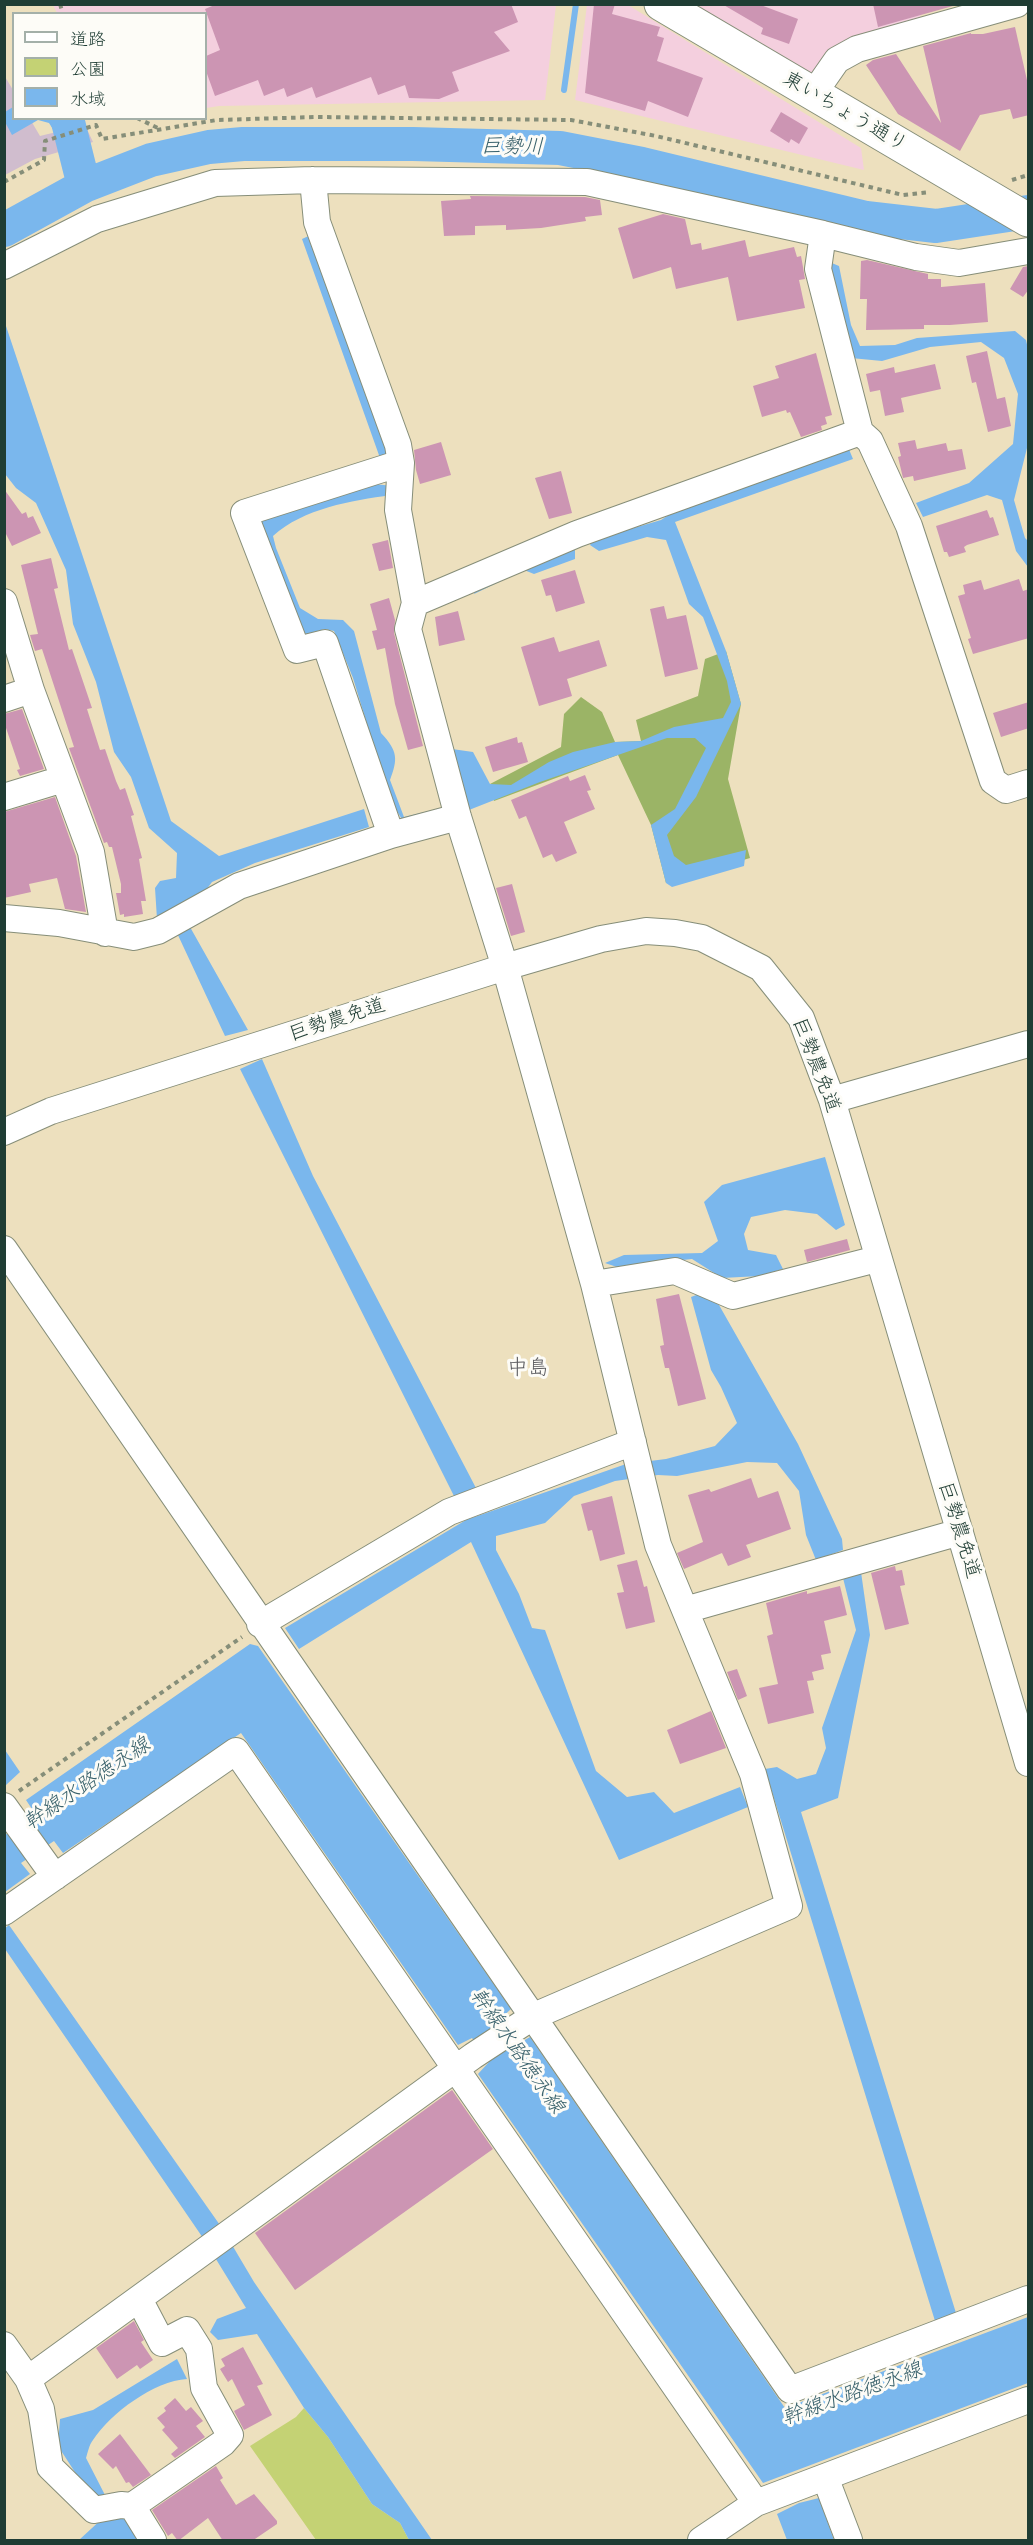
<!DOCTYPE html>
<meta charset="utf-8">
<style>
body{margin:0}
#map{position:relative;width:1033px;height:2545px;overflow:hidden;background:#ede0be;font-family:"Patrick Hand","Klee One",sans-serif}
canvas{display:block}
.frame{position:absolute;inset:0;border:6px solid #1f3d34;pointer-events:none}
.legend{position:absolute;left:12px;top:12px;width:195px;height:108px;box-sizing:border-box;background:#fdfcf7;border:2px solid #a4b0a9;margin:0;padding:8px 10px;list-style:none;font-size:18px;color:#1f3d34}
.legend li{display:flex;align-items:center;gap:12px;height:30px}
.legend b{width:30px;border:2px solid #a4b0a9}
</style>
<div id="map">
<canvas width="1033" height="2545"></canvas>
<div class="frame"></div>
<ul class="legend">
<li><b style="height:8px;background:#fff"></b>道路</li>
<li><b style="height:16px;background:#c4d274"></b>公園</li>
<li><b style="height:16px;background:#7ab7ed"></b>水域</li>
</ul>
</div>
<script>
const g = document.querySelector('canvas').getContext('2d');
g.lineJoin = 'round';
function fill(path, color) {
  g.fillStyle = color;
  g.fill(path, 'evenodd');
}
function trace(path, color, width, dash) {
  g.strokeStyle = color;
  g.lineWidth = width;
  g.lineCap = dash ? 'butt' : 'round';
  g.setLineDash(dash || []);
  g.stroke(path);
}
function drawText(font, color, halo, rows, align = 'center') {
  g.font = font + ' "Patrick Hand","Klee One",sans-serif';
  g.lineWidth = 6;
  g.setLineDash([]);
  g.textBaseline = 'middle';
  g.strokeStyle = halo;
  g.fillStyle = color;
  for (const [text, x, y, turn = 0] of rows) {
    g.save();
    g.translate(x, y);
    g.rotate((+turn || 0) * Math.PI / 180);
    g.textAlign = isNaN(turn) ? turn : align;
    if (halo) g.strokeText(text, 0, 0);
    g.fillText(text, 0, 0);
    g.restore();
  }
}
fill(new Path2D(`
 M53 5H556L545 100 219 106 206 108V14L57 13Z
 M587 5H628L861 148 864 170 575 100Z
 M696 5H917L925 31 817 77Z`), '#f4cfde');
fill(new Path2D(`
 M4 75 13 90 14 118 30 119 40 136 85 125 93 142 35 159 5 175Z`), '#d0bdce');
fill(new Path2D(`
 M304 2408 328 2437 372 2504 400 2523 409 2540H316L250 2446 296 2417Z`), '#c4d274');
fill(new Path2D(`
 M726 651 741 704 728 779 750 858 666 883 651 825 618 755 494 801 490 784 561 747 564 714 581 697 602 712 615 742 641 741 636 720 698 696 705 659Z`), '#9bb466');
fill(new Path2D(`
 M13 107 14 118 83 119 85 125 56 134 49 123 38 120 12 135 5 122V112Z
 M313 234 389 454 380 458 302 239Z
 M827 261 839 266 851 325 860 346 895 345 917 338 1015 331 1026 340 1028 349V444L1014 500 1025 538 1028 541V567L1016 551 1002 500 987 495 923 517 916 503 969 483 1013 444 1018 394 1004 358 981 342 930 347 882 361 851 358Z
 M4 320 171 821 219 856 364 809 369 827 255 863 212 882 203 894 157 919 155 888 160 881 176 878 177 853 149 828 131 777 114 752 96 682 73 624 66 570 36 503 16 488 5 474Z
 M848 447 853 459 675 522 726 651 741 704 696 797 667 835 674 856 686 865 746 850 744 866 672 887 666 883 651 825 675 809 706 748 695 738H667L540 782 469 810 452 749 473 752 490 784 511 785 549 762 573 752 615 742 641 741 674 727 723 718 731 702 727 681 703 617 689 604 666 540 647 537 599 551 590 545 593 540 661 520 689 502Z
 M374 484 393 486 391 495C351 501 304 508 273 536L276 548 300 608 318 619 343 620 354 631 381 733C398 751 398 759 390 780L404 817 441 808 403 821 390 800 353 678 334 631 325 629 306 634 298 629 256 522Z
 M575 546V559L534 574 524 570 474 594 476 589Z
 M190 927 248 1030 225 1036 177 933Z
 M262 1059 313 1176 476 1488 455 1498 240 1069Z
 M825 1157 845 1225 836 1230 817 1214 785 1210 751 1217 744 1234 748 1250 776 1255 783 1269 760 1276 722 1278 692 1259 617 1267 605 1263 624 1255 702 1253 718 1241 704 1202 722 1185Z
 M699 1294 719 1305 798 1444 842 1539 843 1550 816 1560 806 1535 799 1491 777 1463 747 1462 677 1476 658 1475 615 1481 574 1496 545 1523 496 1536V1550L519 1594 532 1628 545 1630 596 1771 627 1797 654 1792 674 1813 740 1787 748 1807 619 1860 471 1542 299 1649 285 1628 466 1520 626 1464 666 1459 715 1446 737 1423 721 1387 711 1370 691 1297Z
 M861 1572 870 1635 838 1798 801 1812 956 2313 935 2321 765 1769 777 1767 797 1779 816 1774 826 1748 822 1728 856 1630 843 1578Z
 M250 1644 258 1646 511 2009 497 2022 516 2045 530 2037 785 2408 1028 2317V2383L763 2483 478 2074 489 2062 472 2038 458 2045 241 1733 63 1853 54 1841 21 1863 30 1874 5 1892V1835L36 1815 26 1800Z
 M5 1750 20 1772 6 1785 4 1782Z
 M9 1925 222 2228 254 2282 432 2540H409L400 2523 372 2504 328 2437 304 2408 257 2334 218 2340 210 2332 217 2319 246 2308 203 2238 5 1949 4 1929Z
 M177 2359 187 2379C154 2381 111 2413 93 2440 89 2445 88 2452 86 2458L105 2495 142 2540H79L104 2517 58 2446 60 2419 93 2410Z
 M819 2498 834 2540H787L777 2514 799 2503Z`), '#7ab7ed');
trace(new Path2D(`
 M564 90 576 4`), '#7ab7ed', 6);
trace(new Path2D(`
 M67 118 84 186
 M4 230 84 186 151 160 209 147 243 144H413L560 148 642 164 866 218 936 226 1028 212`), '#7ab7ed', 34);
fill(new Path2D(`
 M217 4H511L518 22 494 32 510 51 452 72 459 91 439 99 409 98 405 85 378 95 371 77 316 98 312 87 287 97 284 88 264 96 258 80 215 96 206 71V56L220 50 205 9Z
 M594 4H615L612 14 660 27 657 36 664 38 657 61 703 78 688 117 648 101 645 111 585 93Z
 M722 4H758L798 19 789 44 761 34 763 28Z
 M873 4H960L878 27Z
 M1015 27 1029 89V115L1013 119 1010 109 980 115 960 151 898 114 866 65 873 60 896 54 941 123 923 46 971 33V34H983Z
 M781 112 808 128 799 144 791 139 789 143 770 131Z
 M470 196 585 197 600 200 602 215 585 217 586 221 541 228 506 230V225L475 226V235L444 236 441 201 471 199Z
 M663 214 685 219 691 245 701 243 702 250 745 240 749 257 794 247 797 257 801 256 803 267 805 279 799 280 805 308 737 321 728 277 676 289 671 267 633 279 618 228Z
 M867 260 928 274V279H941V287L985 283 988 322 950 325H924V329L866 330 867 299H860L861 261Z
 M1029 266V289L1023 297 1010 289 1023 267Z
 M987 351 997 399 1005 397 1011 426 988 432 976 382 972 383 966 356Z
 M816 353 832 415 825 417 827 424 821 426 822 430 801 437 790 412 787 413 786 410 762 417 753 386 779 378 775 366Z
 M935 364 941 389 901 398 904 412 885 416 880 390 870 392 866 374 894 367 895 373Z
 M915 440 917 449 946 443 948 451 962 449 966 469 914 481 913 476 903 478 898 457 901 456 898 443Z
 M441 442 451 475 420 484 416 470 414 450Z
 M561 471 572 513 549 519 535 478Z
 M4 489 22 514 26 512 28 518 33 516 41 533 12 546 4 530Z
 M987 510 990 518 993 517 999 535 967 545 964 547 966 552 949 557 947 552H944L936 526Z
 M388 540 393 568 379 571 372 544Z
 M51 558 58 588 54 589 69 650 72 649 92 708 87 709 100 750 105 749 116 781 120 790 125 788 134 815 131 816 142 858 139 859 146 901H141L143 914 124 917V914L120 915 116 893H121V884L112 847H109L107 842 104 843 69 748 74 747 42 649 35 651 30 635 38 634 21 565Z
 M575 570 585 603 556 612 551 595 546 596 541 580Z
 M1019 579 1023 591 1029 589V638L973 654 968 639 971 638 958 596 965 594 963 585 981 580 984 590Z
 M389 598 395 620 394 633 423 746 408 750 395 704 385 648 377 650 372 631 377 630 370 604Z
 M664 606 667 619 686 615 698 669 665 677 650 609Z
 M458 611 465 640 439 646 435 617Z
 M554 637 559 652 599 640 607 666 567 679 572 696 539 706 521 647Z
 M1029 702V728L1001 737 993 713Z
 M22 709 44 769 20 776 17 770 20 769 4 722V714Z
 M517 737 518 743 522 742 528 762 493 772 485 747Z
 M585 775 591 790 587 791 595 809 564 822 577 853 556 862 552 854 543 858 526 816 519 819 511 800 568 776 570 781Z
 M55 797 76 856 86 912 65 909 57 878 29 884 31 892 4 898V812Z
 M512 884 525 932 511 936 496 888Z
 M847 1239 850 1250 807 1262 804 1250Z
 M679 1294 706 1399 678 1406 669 1368H665L660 1346 664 1345 656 1299Z
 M751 1478 758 1498 778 1491 791 1529 746 1545 751 1557 728 1566 722 1553 684 1569 677 1553 703 1542 688 1495 709 1489 711 1492Z
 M612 1496 625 1554 600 1561 592 1530 588 1531 581 1504Z
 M637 1560 644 1587 647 1586 655 1622 626 1629 617 1593 624 1592 617 1565Z
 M895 1566 896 1571 902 1570 905 1585 900 1586 909 1624 885 1630 871 1573Z
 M840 1586 847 1615 824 1621 831 1653 821 1655 824 1669 812 1672 814 1680 807 1681 814 1713 768 1724 759 1688 778 1684 767 1636 773 1634 766 1603 807 1591V1594Z
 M737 1669 747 1696 738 1700 727 1672Z
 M711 1711 726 1748 680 1764 667 1730Z
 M452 2090 493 2149 295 2290 255 2233Z
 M134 2321 144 2340 141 2342 153 2360 140 2369 137 2365 117 2379 96 2348Z
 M243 2347 263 2384 257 2386 272 2415 244 2430 234 2411 245 2405 232 2379 228 2382 220 2369 225 2366 221 2359Z
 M175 2398 186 2411 191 2407 203 2421 196 2426 205 2437 175 2458 171 2454 178 2448 162 2430 165 2427 157 2418 166 2411 164 2408Z
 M120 2434 151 2475 133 2487 129 2482 126 2483 116 2466 113 2469 98 2454Z
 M216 2466 223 2478 220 2480 236 2505 254 2494 277 2521V2524L252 2541H223L208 2518 178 2541 172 2533 168 2536 152 2510Z`), '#cc95b3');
const minor = new Path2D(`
 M814 93 837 60 857 49 1017 4
 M313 180 317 222 398 445 401 463 398 510 415 603
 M823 234 818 269 860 432 870 441 909 526 993 781 1006 790 1028 783
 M4 266 97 219 215 183 313 180 587 182 823 234 916 257 959 263 1028 251
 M4 602 31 690 91 852 105 933
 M4 699 31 690
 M4 797 63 779
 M391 835 325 643 297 650 244 513 401 463
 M4 918 59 923 134 937 158 931 239 886 391 835 458 817
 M832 1100 1028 1044
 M4 1132 51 1111 505 967 601 939 646 931 675 933 702 938 761 968 801 1018 832 1100 1028 1763
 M4 1249C265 1630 529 2009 790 2390L1028 2299
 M594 1284 675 1271 733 1296 877 1259
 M685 1610 960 1532
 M260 1624 449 1512 633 1442
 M4 1806 55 1877
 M4 1912 236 1751 756 2503
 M4 2345 28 2379 41 2409 50 2467 94 2510 121 2505 132 2506 153 2540
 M28 2379 473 2056 534 2016 789 1906 753 1774 658 1545 594 1284 505 967 458 817 408 629 415 603 577 534 860 432
 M825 2477 849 2540
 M132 2506 223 2443 230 2435 204 2388 199 2349 187 2330 162 2343 139 2299
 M701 2540 756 2503 1028 2400`);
const major = new Path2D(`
 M661 4 1028 220`);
trace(minor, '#868e79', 28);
trace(major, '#868e79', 35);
trace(new Path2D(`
 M60 4 63 14
 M137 118 160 129
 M1012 180 1028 175
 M4 182 44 160 45 141 96 125 102 139 217 120 317 117 571 120 656 136 903 195 930 192
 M19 1791 242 1637`), '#868e79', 4, [4.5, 4.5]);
trace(minor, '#fff', 26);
trace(major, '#fff', 33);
drawText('20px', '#1f3d34', '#fdfcf7', [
 ["東いちょう通り",845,112,30],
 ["巨勢農免道",337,1020,-18],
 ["巨勢農免道",816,1065,69],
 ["巨勢農免道",959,1530,73]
]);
drawText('italic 21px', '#3a626c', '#fdfcf7', [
 ["巨勢川",512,147,1],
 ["幹線水路徳永線",87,1784,-34],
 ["幹線水路徳永線",517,2051,55],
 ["幹線水路徳永線",852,2394,-20]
]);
drawText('21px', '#5c5c60', '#fdfcf7', [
 ["中島",528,1368]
]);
</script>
